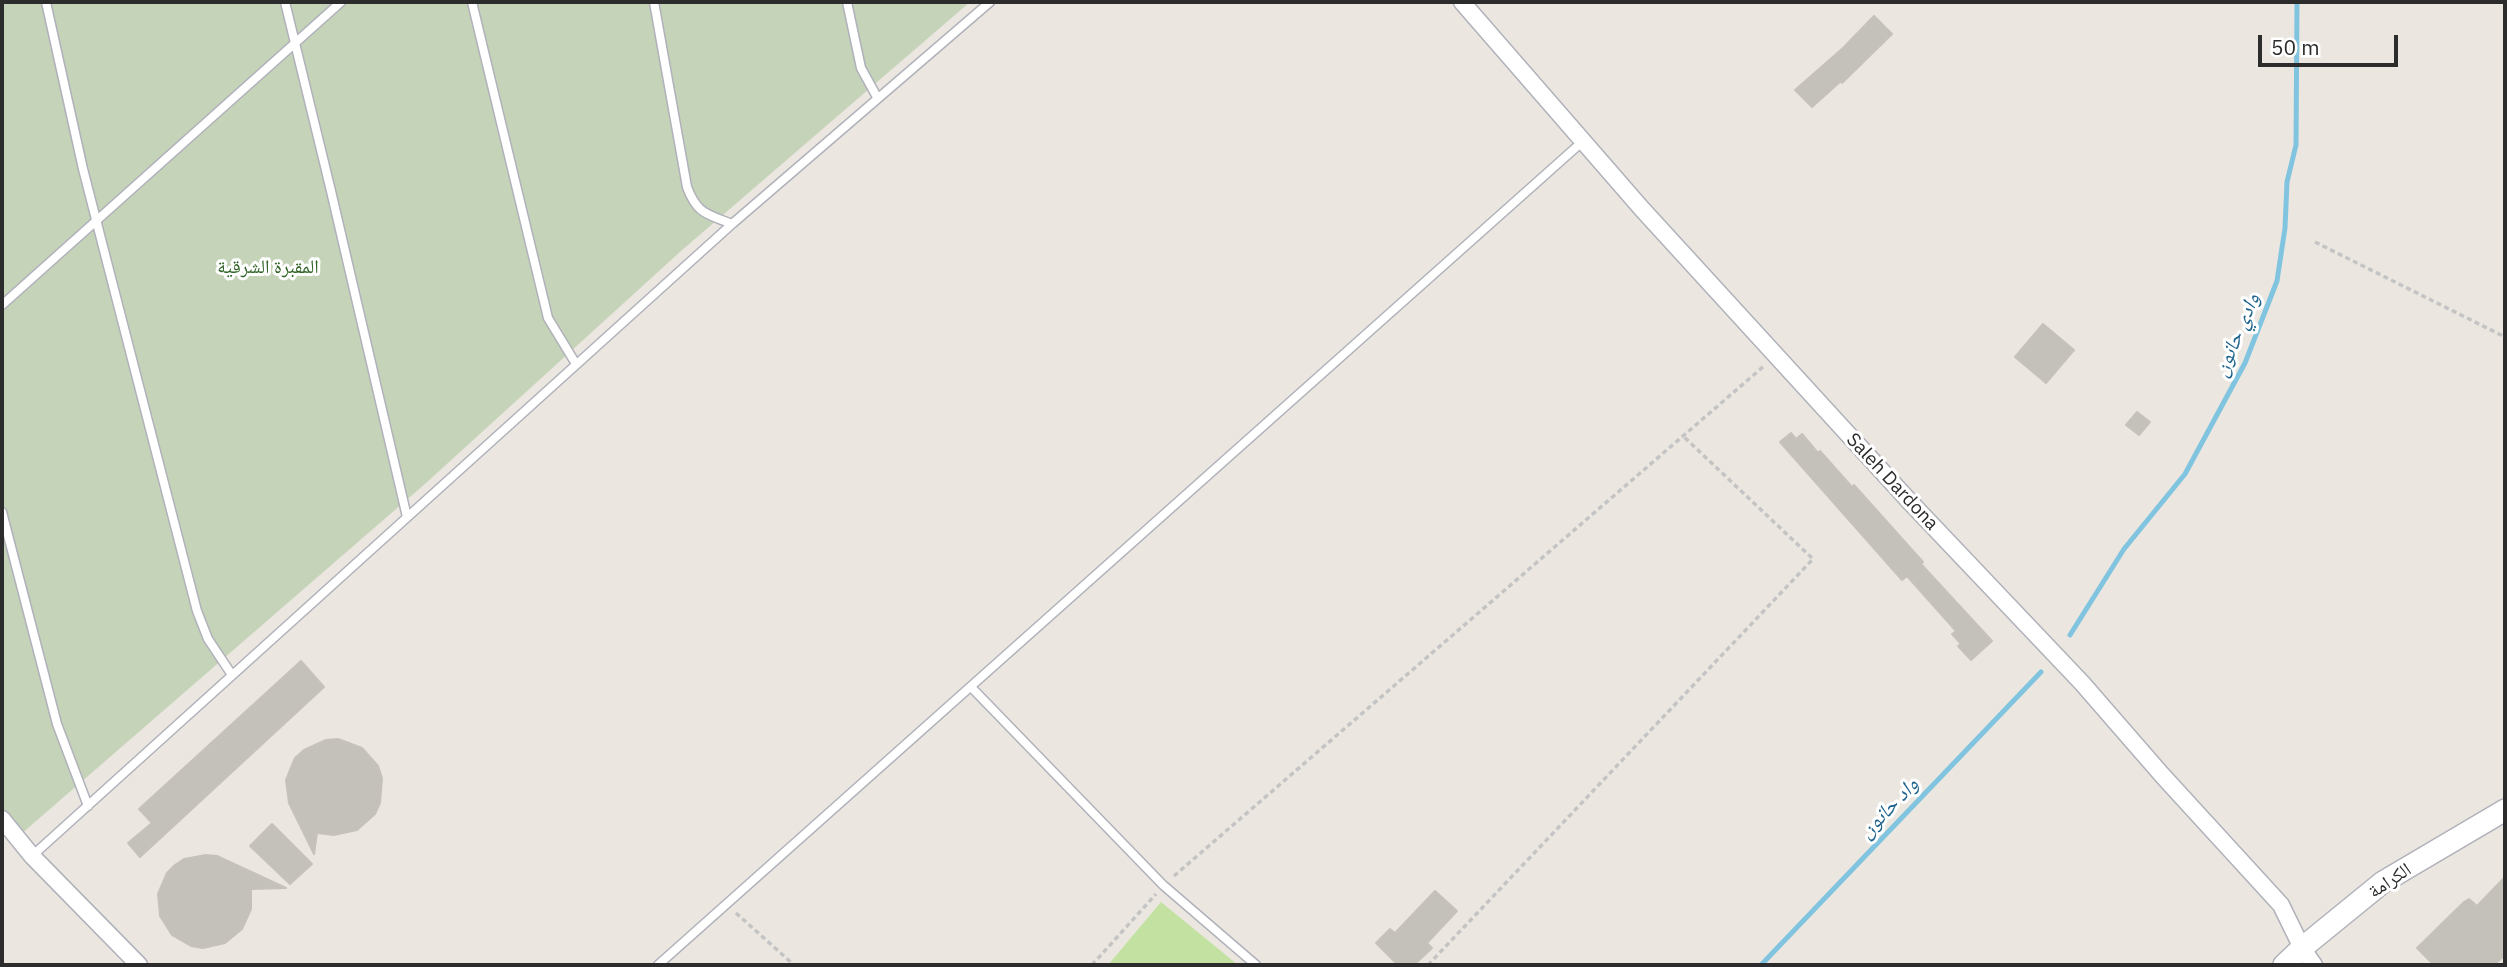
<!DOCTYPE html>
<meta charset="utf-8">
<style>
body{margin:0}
#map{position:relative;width:2507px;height:967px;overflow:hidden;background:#ebe7e0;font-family:"IBM Plex Sans",sans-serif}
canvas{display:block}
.frame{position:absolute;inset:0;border:4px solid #2c2c2c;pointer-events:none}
.scale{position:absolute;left:2258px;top:35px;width:140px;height:32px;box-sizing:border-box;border:4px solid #2c2c2c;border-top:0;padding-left:9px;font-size:21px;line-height:24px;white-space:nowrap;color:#2c2c2c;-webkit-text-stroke:5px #fff;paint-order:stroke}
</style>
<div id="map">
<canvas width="2507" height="967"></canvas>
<div class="frame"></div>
<div class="scale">50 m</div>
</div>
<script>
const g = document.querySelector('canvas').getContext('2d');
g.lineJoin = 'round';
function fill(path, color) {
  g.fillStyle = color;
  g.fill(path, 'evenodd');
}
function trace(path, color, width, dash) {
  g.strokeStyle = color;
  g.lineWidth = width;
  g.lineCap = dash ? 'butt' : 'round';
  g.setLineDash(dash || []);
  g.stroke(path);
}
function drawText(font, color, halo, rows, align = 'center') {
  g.font = font + ' "IBM Plex Sans","Noto Naskh Arabic",sans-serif';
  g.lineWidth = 6;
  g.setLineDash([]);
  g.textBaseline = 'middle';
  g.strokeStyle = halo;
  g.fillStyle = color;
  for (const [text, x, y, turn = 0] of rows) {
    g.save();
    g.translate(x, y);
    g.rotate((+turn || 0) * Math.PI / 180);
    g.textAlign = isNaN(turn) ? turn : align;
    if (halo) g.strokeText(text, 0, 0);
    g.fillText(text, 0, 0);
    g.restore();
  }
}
fill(new Path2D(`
 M2 2H970L681 251 426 483 20 835 2 812Z`), '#c5d3b9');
fill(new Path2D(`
 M1161 902 1238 965H1108Z`), '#c3e1a0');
trace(new Path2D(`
 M2070 635 2124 549 2185 474 2245 363 2277 281 2285 228 2287 182 2296 145 2297 2
 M1761 965 2041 672`), '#80c4e0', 5);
const building = new Path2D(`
 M1874 16 1892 34 1842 83 1841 81 1812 107 1795 90 1843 48Z
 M2043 324 2074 350 2046 383 2015 357Z
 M2137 412 2150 422 2139 435 2126 425Z
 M1791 433 1796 439 1802 434 1818 453 1820 451 1852 487 1854 485 1923 562 1921 564 1992 641 1971 660 1958 646 1961 644 1952 634 1956 631 1907 576 1902 580 1780 442Z
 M301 661 324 687 140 857 128 843 152 823 139 809Z
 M338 739 362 748 378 766 382 778 380 803 375 814 357 830 334 835 317 833 314 854 289 803 286 780 295 758 304 750 326 740Z
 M272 824 312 864 290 884 250 846Z
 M206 855 217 856 286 888 251 889V909L242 929 225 943 203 948 191 946 172 935 160 916 158 894 167 873 175 865 184 859Z
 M2505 877V955L2494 965H2434L2417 948 2464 902 2469 899 2477 906Z
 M1435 891 1457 911 1427 943 1432 948 1414 965H1398L1376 943 1390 929 1395 933Z`);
fill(building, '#c4c1bb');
trace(building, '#c7c2b9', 2);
const lane = new Path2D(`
 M46 2 83 169 197 611 208 639 232 675
 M285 2 331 191 407 517
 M472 2 548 318 576 364
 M654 2 687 187C697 214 707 214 732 224
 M847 2 861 68 877 97
 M2 305 341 2
 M2 512 57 724 88 806
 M971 687 1163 885 1256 965
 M32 856 732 224 990 2
 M658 965 1582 142`);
const street = new Path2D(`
 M1462 2 1642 209 1911 503 2082 683 2162 775 2281 905 2302 948 2314 965
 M2 819 32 856 139 965`);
const secondary = new Path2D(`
 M2284 965 2302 948 2383 882 2505 810`);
trace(lane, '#b0b1ba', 11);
trace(street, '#b0b1ba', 19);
trace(secondary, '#b0b1ba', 24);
trace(new Path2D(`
 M2315 242 2505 337
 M1174 876 1764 366
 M736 913 794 965
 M1092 965 1156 894
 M1428 965 1813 559 1683 436`), '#c4c4c4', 3.5, [5, 3.5]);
trace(lane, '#fff', 8);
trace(street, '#fff', 16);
trace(secondary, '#fff', 21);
drawText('19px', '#2e6124', '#fff', [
 ["المقبرة الشرقية",268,268]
]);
drawText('19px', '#2c2c2c', '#fff', [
 ["Saleh Dardona",1892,482,47],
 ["الكرامة",2390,881,-34]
]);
drawText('italic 21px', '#1e638d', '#fff', [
 ["وادي حانون",2237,335,-67],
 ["واد حانون",1889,808,-46]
]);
</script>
